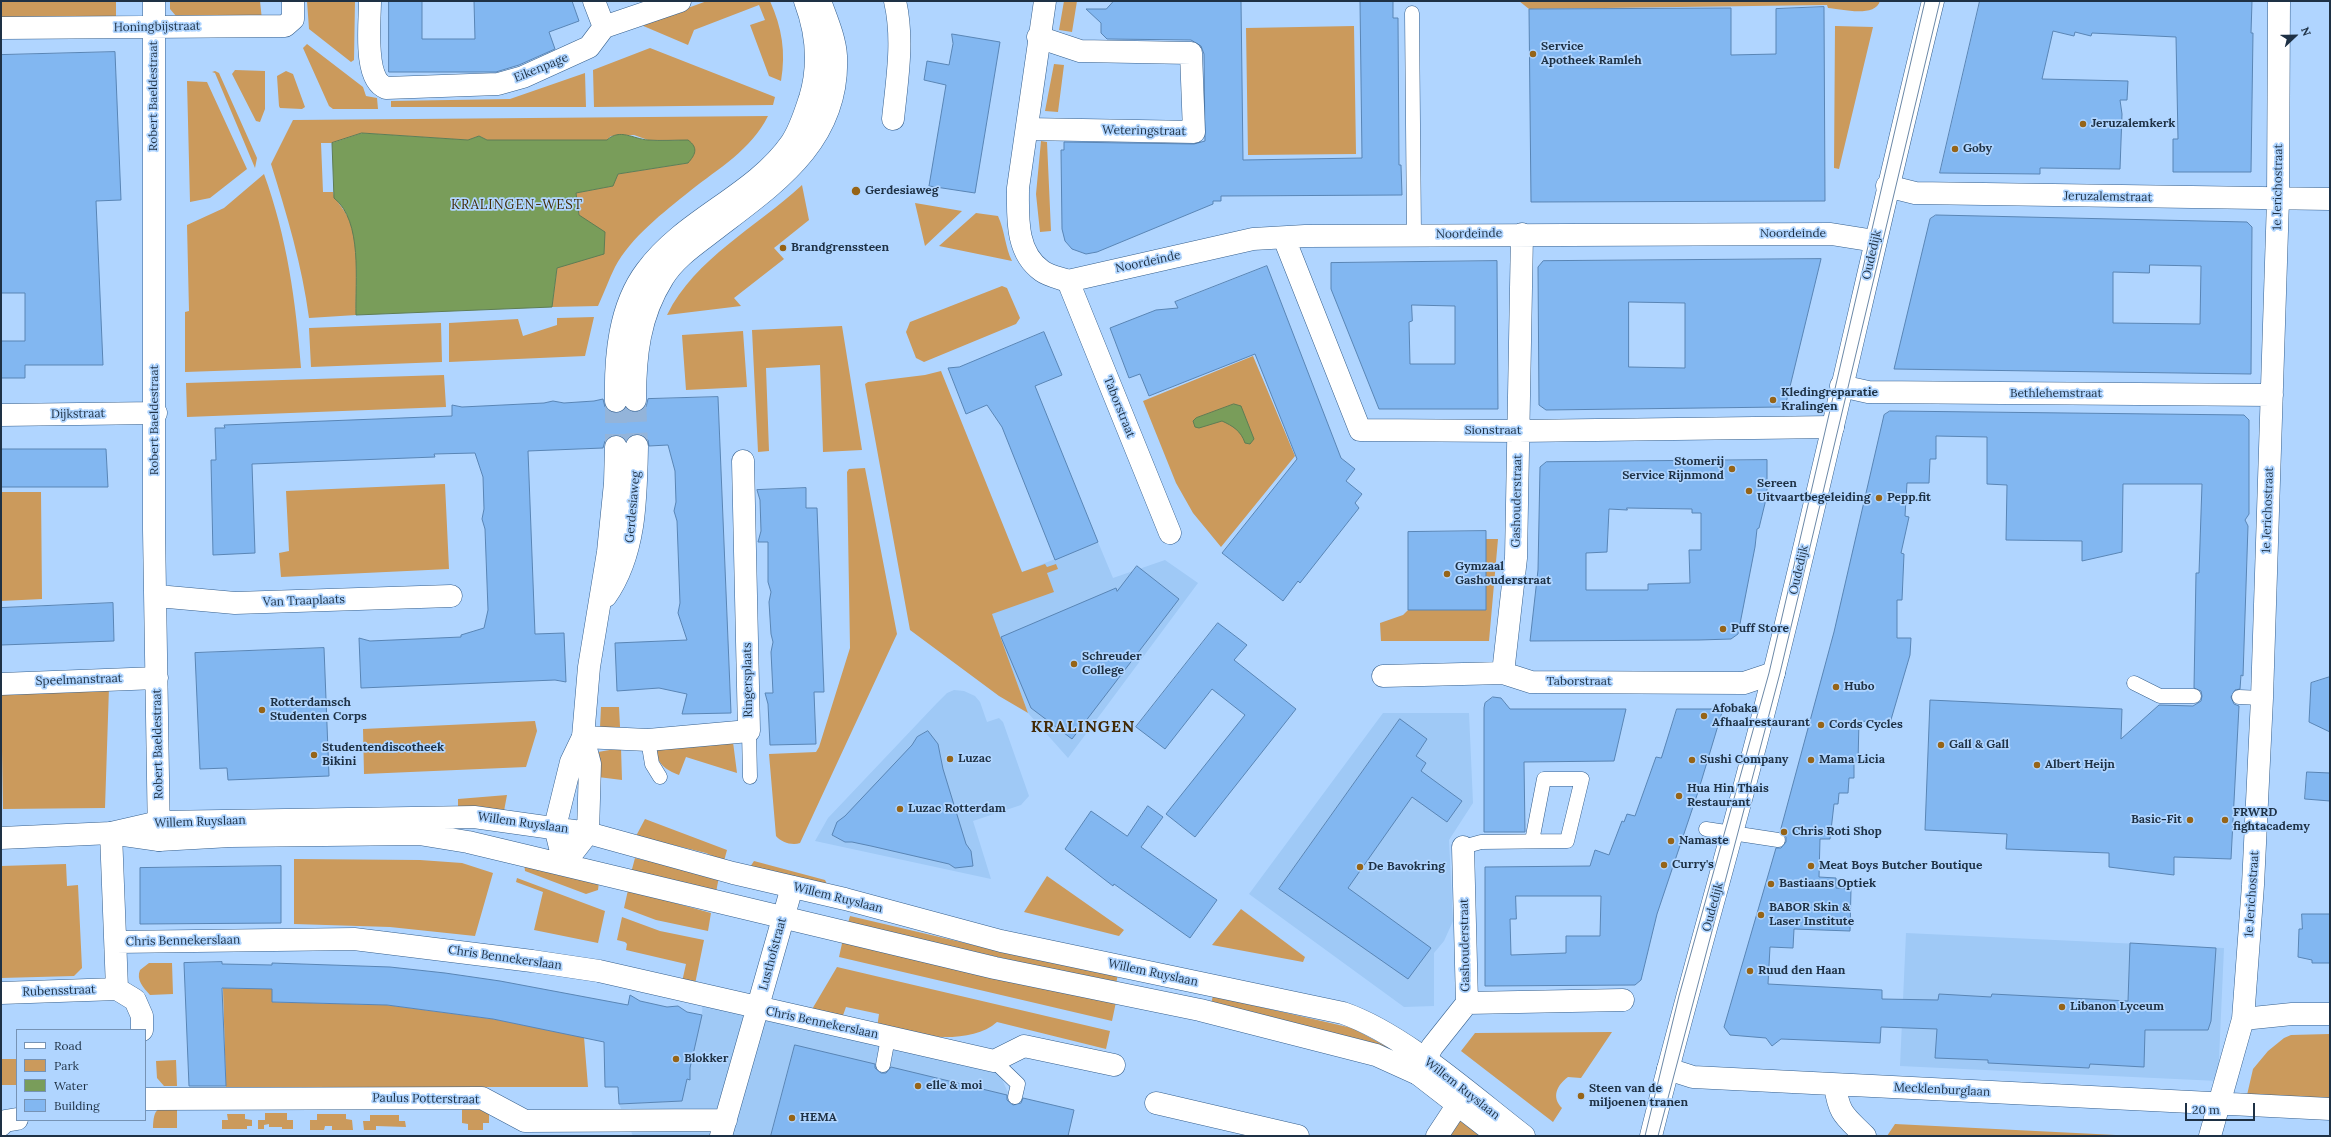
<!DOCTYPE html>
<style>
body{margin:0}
#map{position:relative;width:2331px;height:1137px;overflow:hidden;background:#b0d5ff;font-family:Lora,serif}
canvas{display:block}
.frame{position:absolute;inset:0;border:2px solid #1e3145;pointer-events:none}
.legend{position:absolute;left:16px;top:1029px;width:130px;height:92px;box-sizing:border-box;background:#b0d5ff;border:1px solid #7693b5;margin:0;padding:5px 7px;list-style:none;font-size:12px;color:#1e3145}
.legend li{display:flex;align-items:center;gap:8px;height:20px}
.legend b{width:20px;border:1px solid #7693b5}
.north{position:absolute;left:2275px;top:16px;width:40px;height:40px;-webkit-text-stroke:3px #b0d5ff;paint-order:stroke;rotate:68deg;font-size:11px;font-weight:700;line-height:16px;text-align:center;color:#1e3145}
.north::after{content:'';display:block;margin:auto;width:14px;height:18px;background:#1e3145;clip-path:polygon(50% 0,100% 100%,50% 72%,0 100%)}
.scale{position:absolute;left:2185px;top:1103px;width:70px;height:18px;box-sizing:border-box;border:2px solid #1e3145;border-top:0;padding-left:5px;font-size:12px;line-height:14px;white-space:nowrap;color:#1e3145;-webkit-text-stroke:3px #b0d5ff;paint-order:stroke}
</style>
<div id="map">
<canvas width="2331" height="1137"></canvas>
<div class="frame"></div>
<ul class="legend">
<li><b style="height:5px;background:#fff"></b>Road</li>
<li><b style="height:11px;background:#cb9a5c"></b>Park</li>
<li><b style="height:11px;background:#799d5a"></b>Water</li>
<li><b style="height:11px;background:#82b7f1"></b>Building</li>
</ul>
<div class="north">N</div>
<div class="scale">20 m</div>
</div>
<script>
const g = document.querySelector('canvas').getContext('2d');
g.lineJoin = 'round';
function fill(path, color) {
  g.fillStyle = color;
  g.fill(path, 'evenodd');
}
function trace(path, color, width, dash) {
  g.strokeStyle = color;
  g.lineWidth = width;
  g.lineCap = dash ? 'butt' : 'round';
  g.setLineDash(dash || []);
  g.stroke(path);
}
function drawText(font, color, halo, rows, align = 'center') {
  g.font = font + ' Lora,serif';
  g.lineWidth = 3.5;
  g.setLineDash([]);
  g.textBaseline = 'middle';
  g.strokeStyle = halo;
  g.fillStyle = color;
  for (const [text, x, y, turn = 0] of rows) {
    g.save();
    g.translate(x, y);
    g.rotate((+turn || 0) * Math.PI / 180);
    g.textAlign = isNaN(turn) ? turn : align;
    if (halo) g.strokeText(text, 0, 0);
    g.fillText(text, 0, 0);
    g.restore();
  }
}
fill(new Path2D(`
 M1098 542 1113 578 1165 560 1198 583 1068 758 1028 713 982 588Z
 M954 690 964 691 975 696 980 702 987 722 999 718 1003 722 1029 796 1021 805 973 821 991 879 815 841 828 818 937 703 947 693Z
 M1383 713H1469L1473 803 1449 840 1453 921 1444 941 1434 953V1006L1404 1007 1249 894Z
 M1906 933 2224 948 2218 1081 1900 1066Z
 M703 995 994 1061 1009 1095 1001 1136H633L619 1104 682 1101 687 1079 690 1080 689 1048 694 1049 702 1015Z`), '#9fc9f6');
fill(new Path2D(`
 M1 1H116V22L1 21Z
 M170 1H260L262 20 176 16 170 9Z
 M307 1H355L354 60 351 62 309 29Z
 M707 1H770C782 28 786 52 781 81L769 76 750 25 765 20 759 5 694 30 688 45 641 25Z
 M1064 1H1077L1072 32 1059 30Z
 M1519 1H1880C1875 18 1841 9 1828 8L1827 5 1529 9Z
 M1354 26 1356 154 1248 155 1246 28Z
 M1835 26 1873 27 1839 169 1834 168Z
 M307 44 363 87 366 96 377 98 378 109H333L329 106 303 48Z
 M650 48 775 97 773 105 594 107 593 70Z
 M1054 64 1064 65 1058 112 1045 111Z
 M235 70 265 71V109L260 122 256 121 232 74Z
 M215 71 219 73 257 158 255 168 215 73 212 72Z
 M286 71 293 74 305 107 302 109 280 108 279 106 277 76Z
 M585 73 586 107H391V101L510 99Z
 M187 81 207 82 247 169 210 198 190 202Z
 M768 116C751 150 719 168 690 191 664 212 631 237 615 267 609 279 604 293 598 306L552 307 557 268 581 217 579 215 576 193 612 186 618 174 688 163V140H648L634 135 611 136 607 140H487L479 136 468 140 362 133 332 143H321L323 192H333C334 200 348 212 352 226 359 254 355 287 356 315L309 318C302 265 287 215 271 164L293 120Z
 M1041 141 1047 142 1051 231 1040 232 1036 194Z
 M264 174C287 237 296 302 301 368L185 372V312L189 311 187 225 224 208Z
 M802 185 809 220 774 248 784 259 734 298 741 306 667 315C695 258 757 227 802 185Z
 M915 203 962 211 925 246Z
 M976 213 998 216C1005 231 1005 247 1012 261L939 246Z
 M1002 286 1007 288 1020 318 1016 324 924 362 916 358 906 332 910 322Z
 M594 317 585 356 449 362V323L518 319 523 336 557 325V318Z
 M441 323 442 362 311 367 309 328Z
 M842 326 862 450 823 452 820 365 766 368 769 451 758 452 752 330Z
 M743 331 747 387 686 390 682 335Z
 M1253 356 1295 456 1221 547 1193 513 1176 483 1143 401Z
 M941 371 1022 572 1045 564 1047 567 1056 564 1058 569 1047 573 1054 592 992 614 1028 713 999 696 910 630 865 384 868 382 925 375Z
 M444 375 446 407 187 417 186 383Z
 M865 468 897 634 800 843C792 846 781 842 776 836L769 754 816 752 819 747 850 648 847 472 849 469Z
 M445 484 449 569 281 577 279 553 289 551 286 491Z
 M1 492H41L42 599 1 601Z
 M1486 539H1498L1489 641H1381L1380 623 1403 615 1408 610H1486Z
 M109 687 105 808 3 809 1 692Z
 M601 707H619L620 727 600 728Z
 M535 721 537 731 526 767 364 774 363 729Z
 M733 742 737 773 686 757 679 775C666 770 655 763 657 748Z
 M621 748 622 780 598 777V752Z
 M507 795 504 811 458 807V799Z
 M645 819 727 850 724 861 706 853 636 836Z
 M635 858 719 877 716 892 631 873Z
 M294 859 420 860 462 863 493 873 475 936 390 927 294 924Z
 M754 861 825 880 828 886 748 870Z
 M524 862 599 882 598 890 586 894 525 871Z
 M66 864 67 886 78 885 82 968 74 976 1 978V866Z
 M1047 876 1124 930 1119 936 1024 912Z
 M517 878 605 911 598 943 534 930 543 892 516 882Z
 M628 890 711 913 708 931 656 920 624 908Z
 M1241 909 1305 957 1303 962 1212 945Z
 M850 916 995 950 1118 974 1116 984 848 923Z
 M622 917 660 931 704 940 695 984 682 982 686 964 626 950 627 944 625 942 617 940Z
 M843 939 1116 1002 1112 1021 839 957Z
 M149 963H172L173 994 150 995C143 987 136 980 140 970Z
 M837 967 1110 1031 1106 1049 997 1022C969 1047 910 1035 877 1028L879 1014 846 1007 841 1021 811 1011Z
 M223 988 272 989V1002L387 1005 493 1019 584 1037 588 1087H226Z
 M1213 996 1352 1028 1397 1052 1210 1007Z
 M1612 1032 1581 1078 1568 1077C1557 1085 1551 1097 1562 1108L1553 1122 1461 1051 1475 1033Z
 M2329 1034 2330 1096 2328 1099 2247 1095 2253 1069 2268 1051 2284 1038 2291 1035Z
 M1 1059H17V1085H1Z
 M176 1060 177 1086H164L157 1078 156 1061Z
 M462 1103 489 1105V1123H483V1130H468V1124L462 1123Z
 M177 1106V1128H153C154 1107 157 1108 177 1106Z
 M265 1113H287V1120H293V1129H282V1127H269V1124L264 1125V1129H258V1120H265Z
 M227 1114H245V1119L252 1120V1126H247V1129H222V1120H228Z
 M317 1114H346V1119L352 1120 353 1130H332V1126H325L324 1130H310V1120H317Z
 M370 1115H399V1121H405L406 1127 376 1126V1130H364L363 1121H370Z
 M1464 1120 1482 1136H1448L1460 1121Z
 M1895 1124 2136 1136H1887Z`), '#cb9a5c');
const water = new Path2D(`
 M362 133 468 140 479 136 487 140H607C620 128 633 139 648 140 661 141 675 140 688 140 699 148 695 155 688 163L618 174 613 186 576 193 579 215 605 232 604 254 557 268 552 307 356 315C355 281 363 221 334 198L332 143Z
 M1234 404 1241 406 1254 439 1250 444 1245 443C1241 431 1233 426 1222 421L1199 428 1195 427 1193 421 1196 418Z`);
fill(water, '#799d5a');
trace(water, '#5e7d54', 1);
const building = new Path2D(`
 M389 1H422V39H475L474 1H572L579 21 549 32 555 49 519 65 496 72H389Z
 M1114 1H1241L1243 160 1362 158 1360 1H1393V18H1398L1399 165H1401L1402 195 1221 196V201H1213V204L1097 252 1086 254 1072 249 1065 241 1062 229 1061 150H1064V142L1194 144 1205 141 1204 54 1201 46 1191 40 1107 39 1101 33V23L1086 9H1106Z
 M1980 1H2252L2251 33H2253L2251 172H2173V139H2178L2176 37 2092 33 2091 36 2075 32 2074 36 2053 31 2042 79 2128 81 2127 100H2120L2122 114 2120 169 2040 168V174L1940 173Z
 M1824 7 1825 201 1531 202 1529 9 1731 8V55L1776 54V9Z
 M952 34 1000 42 975 193 929 186 946 85 924 80 927 61 949 65 953 44Z
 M115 52 121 200 96 201 103 365H25V378H1V341H25V293H1V55Z
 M1936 215 2247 222 2252 227 2251 374 1894 369 1930 219ZM2150 265 2201 266 2200 324 2113 323V272L2149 273Z
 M1821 259 1786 403 1781 407 1546 410 1539 405 1538 267 1543 261ZM1629 302 1685 303V368L1629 367Z
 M1497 261 1498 409H1379L1331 289V263ZM1412 305 1455 306V364H1410L1409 322 1412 321Z
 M1267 266 1341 458 1355 469 1346 481 1362 494 1355 503 1359 508 1300 583 1298 581 1283 601 1222 553 1297 459 1255 354 1149 396 1140 374 1129 378 1110 328 1156 310 1178 308 1175 302Z
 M1044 332 1062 375 1035 386 1098 542 1055 560 1002 427 987 405 966 414 948 368 959 367Z
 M718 397 731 713 682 714 687 694 659 688 617 691 615 643 687 640 678 613 680 603 677 521 674 511 676 502 675 471 668 445 649 446 648 440 643 435H631L626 440 617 435 610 436 605 441 603 448 528 451 535 634 564 633 566 682 555 680 361 688 359 638 370 641 461 637V635L484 628 488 610 485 529 482 519 484 509 483 477 475 453 434 454 435 457 252 464 255 553 213 555 211 460H216L215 428H225L224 425 452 416V405L462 407 544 403 553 401 564 403 594 401 603 399 605 407 610 412 616 413 626 408 635 412 646 407 648 399Z
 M1890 411 2244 415 2249 420V514L2245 520 2248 526 2243 676 2241 675 2240 689 2235 690 2231 697 2234 704 2239 706 2231 859 2174 857V875L2109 867V853L2006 849 2007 834 1925 830 1930 700 2122 709 2121 739 2159 705 2193 706 2201 701 2202 696 2201 691 2194 688 2196 573H2199L2202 484H2123L2122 552 2082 561V541L2006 540 2007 485 1987 484V437L1936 436V459H1930L1929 483H1907L1905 516 1909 517 1901 553 1904 554 1902 600H1897V638H1911L1910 655 1890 723 1859 721 1858 762H1854V778H1849L1848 793H1839L1838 804H1834L1830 839H1820L1819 877 1836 878V888L1851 889 1850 931 1794 929 1793 948 1770 947 1768 984 1882 990V999L1938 1000 1939 994 1991 997 1992 994 2128 1001 2130 943 2216 948 2211 1021 2208 1030H2145L2144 1067 2090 1064 2089 1068 1988 1063V1060L1935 1058 1937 1029 1881 1027 1880 1043 1781 1039 1772 1046 1766 1038 1730 1035 1724 1027 1776 848H1781L1786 842V837L1780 832 1834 632 1884 415Z
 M1 449H106L108 487H1Z
 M1767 460V495L1759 528 1757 529 1755 547 1738 634 1731 639 1699 640 1530 641 1538 570 1540 467 1546 462ZM1627 508 1692 509V513H1701V550H1689L1690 583 1648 584V590H1586V553L1607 552 1609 509 1627 510Z
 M806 488V508H817L824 692H814L816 744 770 745 768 704 765 693H773L771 652 773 642 771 634 769 602 771 592 768 582V542H758L761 531 760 500 757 490Z
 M1486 531V610H1408V532Z
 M1137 566 1179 599 1072 739 1031 708 1001 637 1116 588 1117 591Z
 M113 603 114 641 1 645V608Z
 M1218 623 1247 645 1234 660 1296 709 1195 837 1166 814 1245 715 1212 689 1165 749 1136 727Z
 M324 648 329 776 228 780 227 768 200 769 195 653Z
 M2330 677V732L2309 722 2311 683Z
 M1493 697 1501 698 1510 709H1626L1614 761 1524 762 1525 832H1484V708L1485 703Z
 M1677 709H1723L1698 792 1657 914 1641 980 1635 985 1485 986V867L1590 866 1595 850 1609 855 1622 821 1624 822 1627 814 1635 816 1656 757 1661 758ZM1516 896H1601L1600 936H1566V953L1511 955 1510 919H1516Z
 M1400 719 1427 739 1416 756 1426 763 1421 771 1462 801 1447 822 1412 797 1348 888 1431 948 1408 979 1279 889Z
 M928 731 938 744 943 769 966 844 971 851 973 866 955 868 949 864 871 846 852 842H845L832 835 837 822 845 816 912 745 917 737Z
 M2307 772 2330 773V801L2305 799Z
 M1148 806 1163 817 1141 847 1217 900 1190 938 1114 884 1113 886 1065 849 1091 811 1127 836Z
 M281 866V923L140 924V868Z
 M2302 914H2330V963H2312V960L2298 957 2299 929H2302Z
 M222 962V964L272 965V963L390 967 445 973 500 981 628 1005 630 995 640 1001 667 1007 678 1006 687 1012 702 1015 690 1068V1080L687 1079 682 1101 619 1104 618 1087H605L604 1042 493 1019 387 1005 272 1002V989L222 988 226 1086H189L184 963Z
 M795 1045 875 1064V1068L881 1073H886L891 1067 1007 1095V1100L1013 1105 1021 1103 1023 1098 1074 1110 1068 1136H771Z`);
fill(building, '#82b7f1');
trace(building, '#5985b5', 1);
trace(new Path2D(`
 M635 400 637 446
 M616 401V447`), '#93b4da', 22, [22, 11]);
const service = new Path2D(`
 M1412 13 1414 235
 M2134 683 2160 696H2194
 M2239 697 2262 698
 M749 731 750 777
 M648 740 652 764 660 777
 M1706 829 1778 840
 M1463 847 1481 842 1567 841 1582 779H1544L1532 841
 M994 1061 1018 1084 1015 1097
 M883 1065 888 1038`);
const minor = new Path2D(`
 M154 1V530L159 840
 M370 1C370 23 363 79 386 88L498 84 523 77 589 47 604 27 680 1
 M594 1 604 27
 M1045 1 1018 188C1018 216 1015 252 1042 271 1049 276 1060 278 1068 281
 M1 28 285 26 293 19V1
 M893 119C897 80 904 40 895 1
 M1027 129 1194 132 1191 53 1080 51 1038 37
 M1887 186 1915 193 2330 199
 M1284 238 1360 430 1518 431 1833 427
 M1068 281 1253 239 1305 236 1831 234 1875 241
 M1068 281 1170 533
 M1841 386 1868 392 2272 395
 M1 415 156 413
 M157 596 235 603 451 596
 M1503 673 1516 558 1522 234
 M1383 676 1503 673 1531 682 1744 683 1774 673
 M1 684 157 678
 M583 737 648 740 749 731 743 461
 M111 833 117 989
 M116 942 354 939 532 961 599 971 994 1061 1024 1046 1114 1065
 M1 993 117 989 135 1000 142 1016V1030
 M1467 1003 1623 1000
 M2243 1019 2292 1014H2330
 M1668 1069 1693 1077 2330 1109
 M1418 1074 1432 1047 1467 1003 1463 847
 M1835 1085C1839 1115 1845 1116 1865 1136
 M145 1099 482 1098 525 1121 726 1120
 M1156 1103 1298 1136
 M1 1125 5 1121 17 1119
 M721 1136 792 887
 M1437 1136 1466 1092
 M2210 1136 2243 1019 2253 885 2262 698 2278 200 2279 1`);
const tertiary = new Path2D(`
 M635 400C635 356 639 316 663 278 676 256 701 241 721 225 779 181 840 138 836 56 835 38 826 18 820 1
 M616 401C615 357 619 307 646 271 685 218 754 196 791 143 800 130 805 113 810 98 820 65 817 33 805 1
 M606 596C636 553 636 497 637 446
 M124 835 159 840 230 836 419 834 468 842 995 968 1200 1010 1376 1055 1418 1074 1498 1136
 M1 838 111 833 159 822 474 817 588 833 733 873 845 899 1001 941 1343 1013C1404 1034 1472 1096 1524 1136
 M564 864 555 827 571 762 583 737 589 667 608 552 615 483 616 447
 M564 864 588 833 590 764 583 737
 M1651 1136C1689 982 1735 830 1773 676 1829 452 1878 225 1933 1`);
trace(service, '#355f8d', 15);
trace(minor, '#355f8d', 23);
trace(tertiary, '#355f8d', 23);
trace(service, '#fff', 14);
trace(minor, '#fff', 22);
trace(tertiary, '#fff', 22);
trace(new Path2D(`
 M1645 1136 1679 996 1769 673 1925 1
 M1658 1136 1780 673 1940 1`), '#6b88a7', 1);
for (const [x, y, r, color] of [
 [1533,54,4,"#966417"],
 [2083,124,4,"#966417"],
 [1955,149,4,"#966417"],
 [856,191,5,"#966417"],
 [783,248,4,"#966417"],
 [1773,400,4,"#966417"],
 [1732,469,4,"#966417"],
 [1749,491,4,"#966417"],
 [1879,498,4,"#966417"],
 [1447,574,4,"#966417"],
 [1723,629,4,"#966417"],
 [1074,664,4,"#966417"],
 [1836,687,4,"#966417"],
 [262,710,4,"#966417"],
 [1704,716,4,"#966417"],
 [1821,725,4,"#966417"],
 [1941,745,4,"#966417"],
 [314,755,4,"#966417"],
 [950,759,4,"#966417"],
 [1692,760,4,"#966417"],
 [1811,760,4,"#966417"],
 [2037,765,4,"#966417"],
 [1679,796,4,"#966417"],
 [900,809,4,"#966417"],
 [2190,820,4,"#966417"],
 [2225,820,4,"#966417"],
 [1784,832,4,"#966417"],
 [1671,841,4,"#966417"],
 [1664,865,4,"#966417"],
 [1811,866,4,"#966417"],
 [1360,867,4,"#966417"],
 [1771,884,4,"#966417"],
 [1761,915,4,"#966417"],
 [1750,971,4,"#966417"],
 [2062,1007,4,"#966417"],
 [676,1059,4,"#966417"],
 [918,1086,4,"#966417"],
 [1581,1096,4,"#966417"],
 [792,1118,4,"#966417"]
]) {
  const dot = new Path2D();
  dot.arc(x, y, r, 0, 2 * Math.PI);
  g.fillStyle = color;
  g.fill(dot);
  trace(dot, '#b0d5ff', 1.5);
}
drawText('12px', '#1e3145', '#b0d5ff', [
 ["Honingbijstraat",157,27,-1],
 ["Eikenpage",541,68,-22],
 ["Robert Baeldestraat",154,96,-90],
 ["Weteringstraat",1144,131,1],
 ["1e Jerichostraat",2278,187,-89],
 ["Jeruzalemstraat",2108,197,1],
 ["Noordeinde",1469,234,-1],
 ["Noordeinde",1793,234],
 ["Oudedijk",1872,255,-77],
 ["Noordeinde",1148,262,-12],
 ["Bethlehemstraat",2056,394],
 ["Taborstraat",1119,407,68],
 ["Dijkstraat",78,414,-1],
 ["Robert Baeldestraat",155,420,-90],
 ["Sionstraat",1493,431],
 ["Gashouderstraat",1517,501,-89],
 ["Gerdesiaweg",633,507,-85],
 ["1e Jerichostraat",2268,510,-88],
 ["Oudedijk",1799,570,-77],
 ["Van Traaplaats",304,601,-2],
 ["Speelmanstraat",79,680,-2],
 ["Ringersplaats",748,680,-91],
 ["Taborstraat",1579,682],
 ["Robert Baeldestraat",158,744,-91],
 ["Willem Ruyslaan",200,822,-2],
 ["Willem Ruyslaan",523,823,8],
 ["1e Jerichostraat",2252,894,-86],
 ["Willem Ruyslaan",838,898,14],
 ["Oudedijk",1713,907,-75],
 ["Chris Bennekerslaan",183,941,-1],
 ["Gashouderstraat",1465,945,-91],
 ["Lusthofstraat",773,954,-75],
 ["Chris Bennekerslaan",505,958,8],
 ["Willem Ruyslaan",1153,973,12],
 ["Rubensstraat",59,991,-2],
 ["Chris Bennekerslaan",822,1023,12],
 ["Willem Ruyslaan",1462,1089,38],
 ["Mecklenburglaan",1942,1090,3],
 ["Paulus Potterstraat",426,1099,1]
]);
drawText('bold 12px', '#1e3145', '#b0d5ff', [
 ["Service",1541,47],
 ["Apotheek Ramleh",1541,61],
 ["Jeruzalemkerk",2091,124],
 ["Goby",1963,149],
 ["Gerdesiaweg",865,191],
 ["Brandgrenssteen",791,248],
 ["Kledingreparatie",1781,393],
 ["Kralingen",1781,407],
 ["Stomerij",1724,462,"right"],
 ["Service Rijnmond",1724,476,"right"],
 ["Sereen",1757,484],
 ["Uitvaartbegeleiding",1757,498],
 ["Pepp.fit",1887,498],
 ["Gymzaal",1455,567],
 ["Gashouderstraat",1455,581],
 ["Puff Store",1731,629],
 ["Schreuder",1082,657],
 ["College",1082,671],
 ["Hubo",1844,687],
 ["Rotterdamsch",270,703],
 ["Studenten Corps",270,717],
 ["Afobaka",1712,709],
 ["Afhaalrestaurant",1712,723],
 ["Cords Cycles",1829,725],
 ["Gall & Gall",1949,745],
 ["Studentendiscotheek",322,748],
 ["Bikini",322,762],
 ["Luzac",958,759],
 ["Sushi Company",1700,760],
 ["Mama Licia",1819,760],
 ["Albert Heijn",2045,765],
 ["Hua Hin Thais",1687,789],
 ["Restaurant",1687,803],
 ["Luzac Rotterdam",908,809],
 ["FRWRD",2233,813],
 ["fightacademy",2233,827],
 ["Basic-Fit",2182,820,"right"],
 ["Chris Roti Shop",1792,832],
 ["Namaste",1679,841],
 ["Curry's",1672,865],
 ["Meat Boys Butcher Boutique",1819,866],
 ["De Bavokring",1368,867],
 ["Bastiaans Optiek",1779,884],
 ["BABOR Skin &",1769,908],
 ["Laser Institute",1769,922],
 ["Ruud den Haan",1758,971],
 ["Libanon Lyceum",2070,1007],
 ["Blokker",684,1059],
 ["elle & moi",926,1086],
 ["Steen van de",1589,1089],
 ["miljoenen tranen",1589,1103],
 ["HEMA",800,1118]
], 'left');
g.letterSpacing = '1px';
drawText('13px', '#422a06', '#b0d5ff', [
 ["KRALINGEN-WEST",517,205]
]);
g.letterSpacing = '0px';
g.letterSpacing = '1px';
drawText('bold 16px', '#422a06', '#b0d5ff', [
 ["KRALINGEN",1083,727]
]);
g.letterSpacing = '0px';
</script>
